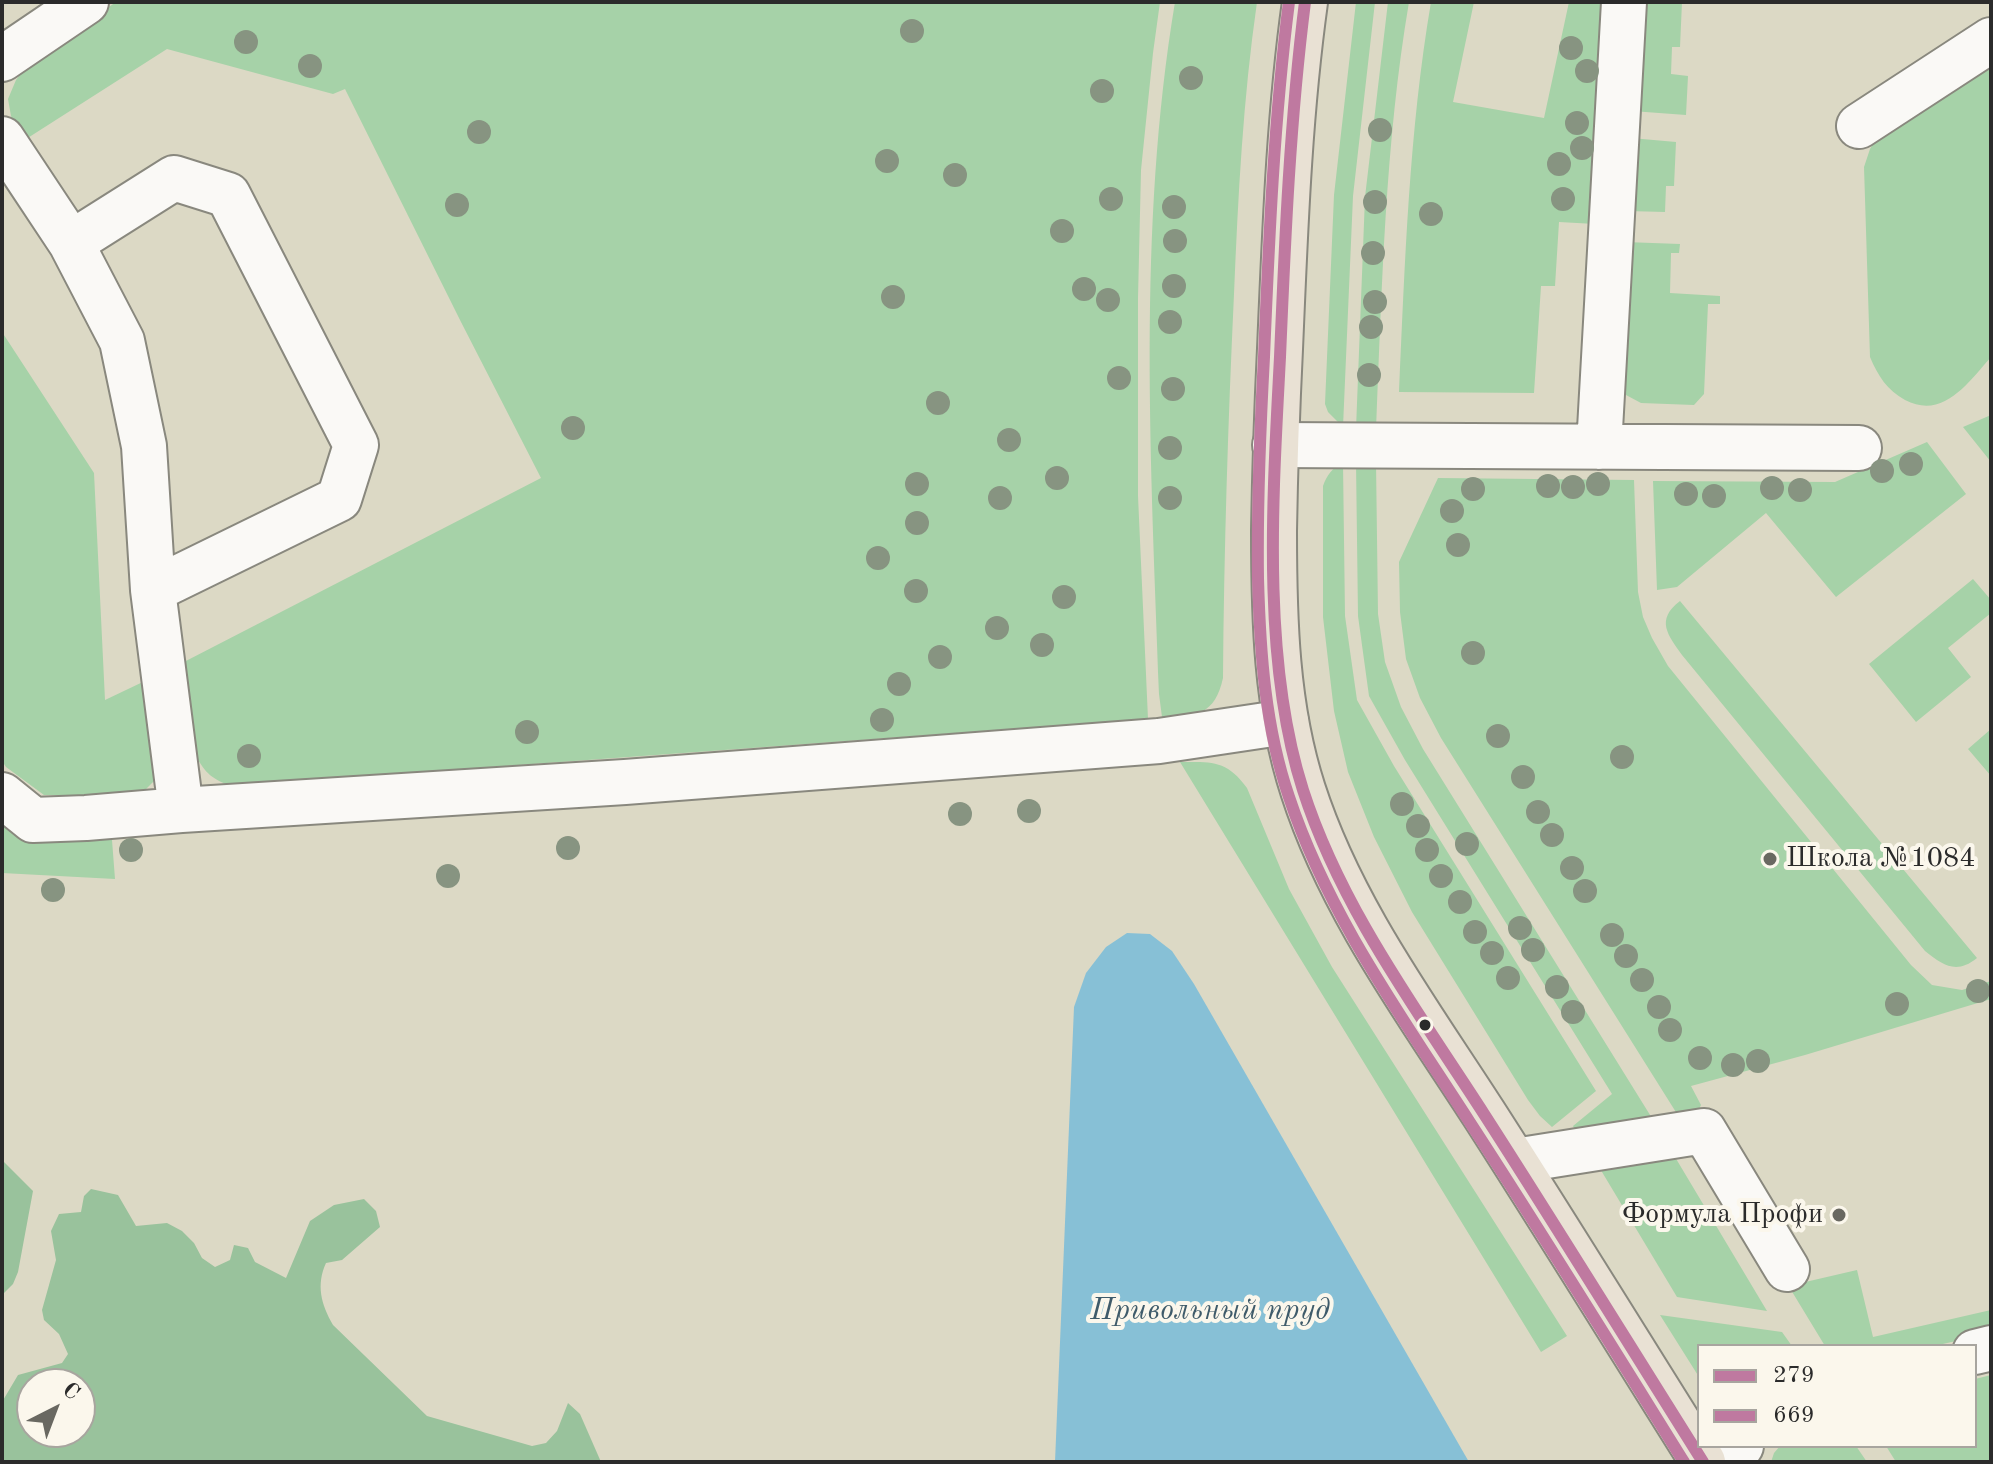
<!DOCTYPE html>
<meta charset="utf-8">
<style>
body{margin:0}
#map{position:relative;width:1993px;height:1464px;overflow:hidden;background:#dcd9c5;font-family:"Old Standard TT",serif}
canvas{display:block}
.frame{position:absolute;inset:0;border:4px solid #2b2b2b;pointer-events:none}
.legend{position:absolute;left:1697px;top:1344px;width:280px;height:104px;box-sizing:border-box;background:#fbf7ec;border:2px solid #a8a59f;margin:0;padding:10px 14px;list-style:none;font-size:24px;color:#2b2b2b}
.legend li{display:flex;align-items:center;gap:16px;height:40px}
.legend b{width:40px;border:2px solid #a8a59f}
.north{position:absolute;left:16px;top:1368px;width:80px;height:80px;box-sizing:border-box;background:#fbf7ec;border:2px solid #a8a59f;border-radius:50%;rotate:42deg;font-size:22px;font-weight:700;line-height:32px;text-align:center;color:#2b2b2b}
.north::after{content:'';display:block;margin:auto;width:28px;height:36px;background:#696861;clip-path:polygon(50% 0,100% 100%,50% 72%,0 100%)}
</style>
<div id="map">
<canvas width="1993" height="1464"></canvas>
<div class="frame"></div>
<ul class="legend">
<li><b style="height:10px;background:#bf79a0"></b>279</li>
<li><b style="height:10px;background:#bf79a0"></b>669</li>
</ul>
<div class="north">С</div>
</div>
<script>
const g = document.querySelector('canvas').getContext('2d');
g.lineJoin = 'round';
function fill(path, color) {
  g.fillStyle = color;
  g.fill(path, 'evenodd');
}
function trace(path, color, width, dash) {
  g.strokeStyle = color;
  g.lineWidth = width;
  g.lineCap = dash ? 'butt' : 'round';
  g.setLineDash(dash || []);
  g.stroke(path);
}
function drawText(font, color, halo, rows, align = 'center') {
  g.font = font + ' "Old Standard TT",serif';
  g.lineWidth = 8;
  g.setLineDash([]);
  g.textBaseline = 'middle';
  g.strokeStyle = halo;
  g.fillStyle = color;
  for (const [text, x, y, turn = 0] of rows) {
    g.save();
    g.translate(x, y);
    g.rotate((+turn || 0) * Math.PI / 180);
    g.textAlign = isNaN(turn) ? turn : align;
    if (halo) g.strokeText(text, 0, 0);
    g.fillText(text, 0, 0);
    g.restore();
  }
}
fill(new Path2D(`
 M116 2H1160L1153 53 1141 170 1138 298V496L1148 719 232 786C213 780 205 773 196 756L182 663 541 478 461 322 345 89 333 94 167 49 23 141 11 116 8 99 16 80 28 64Z
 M1175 2H1257C1243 99 1238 196 1234 294 1228 422 1224 550 1223 678 1215 715 1196 717 1162 717L1159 694C1151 464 1137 230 1175 2Z
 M1356 2H1375L1353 196 1343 427 1328 412 1325 404 1334 195Z
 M1388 2H1409C1385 143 1382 287 1376 430L1356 429 1365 197Z
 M1431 2H1474L1453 102 1544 118 1569 2H1607L1595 224 1559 222 1555 286H1541L1534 393 1399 392C1405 262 1409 131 1431 2Z
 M1639 2H1682L1680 47H1672L1671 74 1688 76 1686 115 1632 111Z
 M1982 68 1991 69V357C1968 383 1943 420 1905 400 1887 390 1878 376 1870 357L1864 167 1870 149 1878 135Z
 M1631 138 1676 142 1674 186H1666L1665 212 1627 211Z
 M1625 242 1680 244 1679 253H1671L1670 293 1720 296V304H1708L1704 394 1694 405 1641 403 1626 395 1619 380Z
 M2 332 94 473 105 700 147 680 158 777 143 792 109 795H44L6 767 2 761Z
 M1991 415V462L1963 427Z
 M1927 442 1966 494 1836 597 1766 513 1677 587 1657 590 1653 481 1835 482Z
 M1356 462H1376L1378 614 1385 662 1401 707 1423 749 1655 1123 1579 1138 1573 1126 1612 1094 1405 760 1369 696 1358 616Z
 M1343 463 1345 616 1357 700 1394 766 1596 1091 1552 1127 1540 1116 1528 1100 1412 912 1374 837 1348 772 1334 711 1323 617V486C1327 475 1332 468 1343 463Z
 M1438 478 1634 480 1638 592 1643 617 1652 638 1668 666 1911 965 1932 985 1962 990 1991 981V999L1805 1055 1691 1086 1701 1105 1696 1115 1679 1117 1441 738 1420 698 1406 659 1400 612 1399 562Z
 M1973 579 1991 600V613L1948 648 1971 677 1916 722 1869 664Z
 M1680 601 1977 958C1956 975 1943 965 1925 951L1682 655C1668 635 1655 620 1680 601Z
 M1991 729V776L1968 749Z
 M1180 762C1212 762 1227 760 1247 788L1289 889 1332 967 1567 1336 1541 1352Z
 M2 819 26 839 112 840 115 879 2 873Z
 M1672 1152 1767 1311 1677 1297 1599 1167Z
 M1857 1270 1873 1337 1991 1310V1333L1934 1346H1825L1791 1290 1801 1283Z
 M1660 1315 1782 1332 1792 1346H1699V1377Z
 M1991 1375V1462H1896L1886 1446H1975V1379Z
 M1780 1446H1856L1867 1462H1771L1774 1453Z`), '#a6d2a8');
fill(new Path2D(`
 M2 1160 33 1191 18 1272 13 1284 2 1295Z
 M91 1189 118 1195 136 1226 167 1223 182 1231 194 1243 202 1258 215 1267 230 1260 234 1245 248 1248 255 1262 286 1278 310 1221 334 1205 364 1199 376 1211 380 1227 342 1260 326 1263C316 1285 321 1304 333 1325L427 1416 532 1446 546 1443 557 1431 568 1403 580 1414 601 1462H2V1402L18 1375 62 1363 68 1354 59 1334 44 1320 42 1310 56 1260 51 1231 59 1214 81 1212 84 1196ZM32 1384H80V1432H32Z`), '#99c29c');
fill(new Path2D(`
 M1127 933 1150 934 1172 951 1194 984 1469 1462H1055L1074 1007 1086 973 1106 947Z`), '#87c0d6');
const minor = new Path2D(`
 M2 59 86 2
 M1859 126 1991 40
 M2 139 71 243 122 341 144 446 153 590 181 810
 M71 243 174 178 228 195 356 445 339 499 153 590
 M1275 445 1859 448
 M1599 447 1624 2
 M2 795 33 820 86 818 181 810 625 782 1159 741 1286 722
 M1515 1161 1704 1131 1787 1269
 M1975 1352 1991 1348
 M1712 1462 1741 1446`);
const major = new Path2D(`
 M1305 2C1289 117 1285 233 1280 349 1277 410 1275 470 1274 531 1274 618 1276 707 1303 790 1341 908 1417 1010 1484 1114 1558 1229 1630 1346 1703 1462`);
trace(minor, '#89887e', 48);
trace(major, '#89887e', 48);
trace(minor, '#faf9f6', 44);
trace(major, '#e9e1d4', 44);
trace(new Path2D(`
 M1305 2C1290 120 1285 238 1280 357 1273 493 1261 659 1303 790 1341 908 1417 1010 1484 1114 1558 1229 1630 1346 1703 1462`), '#bf79a0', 12);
trace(new Path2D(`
 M1289 2C1274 120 1269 238 1264 357 1260 431 1257 505 1258 578 1260 652 1265 727 1289 797 1328 915 1402 1017 1469 1121 1542 1233 1613 1348 1684 1462`), '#bf79a0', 12);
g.fillStyle = '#879481';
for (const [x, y] of [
 [912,31],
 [246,42],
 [1571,48],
 [310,66],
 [1587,71],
 [1191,78],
 [1102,91],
 [1577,123],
 [1380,130],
 [479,132],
 [1582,148],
 [887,161],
 [1559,164],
 [955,175],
 [1111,199],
 [1563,199],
 [1375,202],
 [457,205],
 [1174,207],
 [1431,214],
 [1062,231],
 [1175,241],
 [1373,253],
 [1174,286],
 [1084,289],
 [893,297],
 [1108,300],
 [1375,302],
 [1170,322],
 [1371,327],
 [1369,375],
 [1119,378],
 [1173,389],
 [938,403],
 [573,428],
 [1009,440],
 [1170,448],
 [1911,464],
 [1882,471],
 [1057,478],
 [917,484],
 [1598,484],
 [1548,486],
 [1573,487],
 [1772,488],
 [1473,489],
 [1800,490],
 [1686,494],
 [1714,496],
 [1000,498],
 [1170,498],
 [1452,511],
 [917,523],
 [1458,545],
 [878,558],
 [916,591],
 [1064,597],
 [997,628],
 [1042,645],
 [1473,653],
 [940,657],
 [899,684],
 [882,720],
 [527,732],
 [1498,736],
 [249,756],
 [1622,757],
 [1523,777],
 [1402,804],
 [1029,811],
 [1538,812],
 [960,814],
 [1418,826],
 [1552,835],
 [1467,844],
 [568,848],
 [131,850],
 [1427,850],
 [1572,868],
 [448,876],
 [1441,876],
 [53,890],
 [1585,891],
 [1460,902],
 [1520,928],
 [1475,932],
 [1612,935],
 [1533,950],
 [1492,953],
 [1626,956],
 [1508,978],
 [1642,980],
 [1557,987],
 [1978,991],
 [1897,1004],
 [1659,1007],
 [1573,1012],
 [1670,1030],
 [1700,1058],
 [1758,1061],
 [1733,1065]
]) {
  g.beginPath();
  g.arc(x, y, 12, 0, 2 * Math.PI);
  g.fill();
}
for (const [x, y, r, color] of [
 [1770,859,8,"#696861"],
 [1425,1025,7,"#2b2b2b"],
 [1839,1215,8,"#696861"]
]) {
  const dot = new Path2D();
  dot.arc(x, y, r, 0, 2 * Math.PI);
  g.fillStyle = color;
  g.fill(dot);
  trace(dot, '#fbf7ec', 3);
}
drawText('28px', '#2b2b2b', '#fbf7ec', [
 ["Школа №1084",1786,859],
 ["Формула Профи",1823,1215,"right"]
], 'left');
drawText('italic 30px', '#3f5b6a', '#fbf7ec', [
 ["Привольный пруд",1210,1311]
]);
</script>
